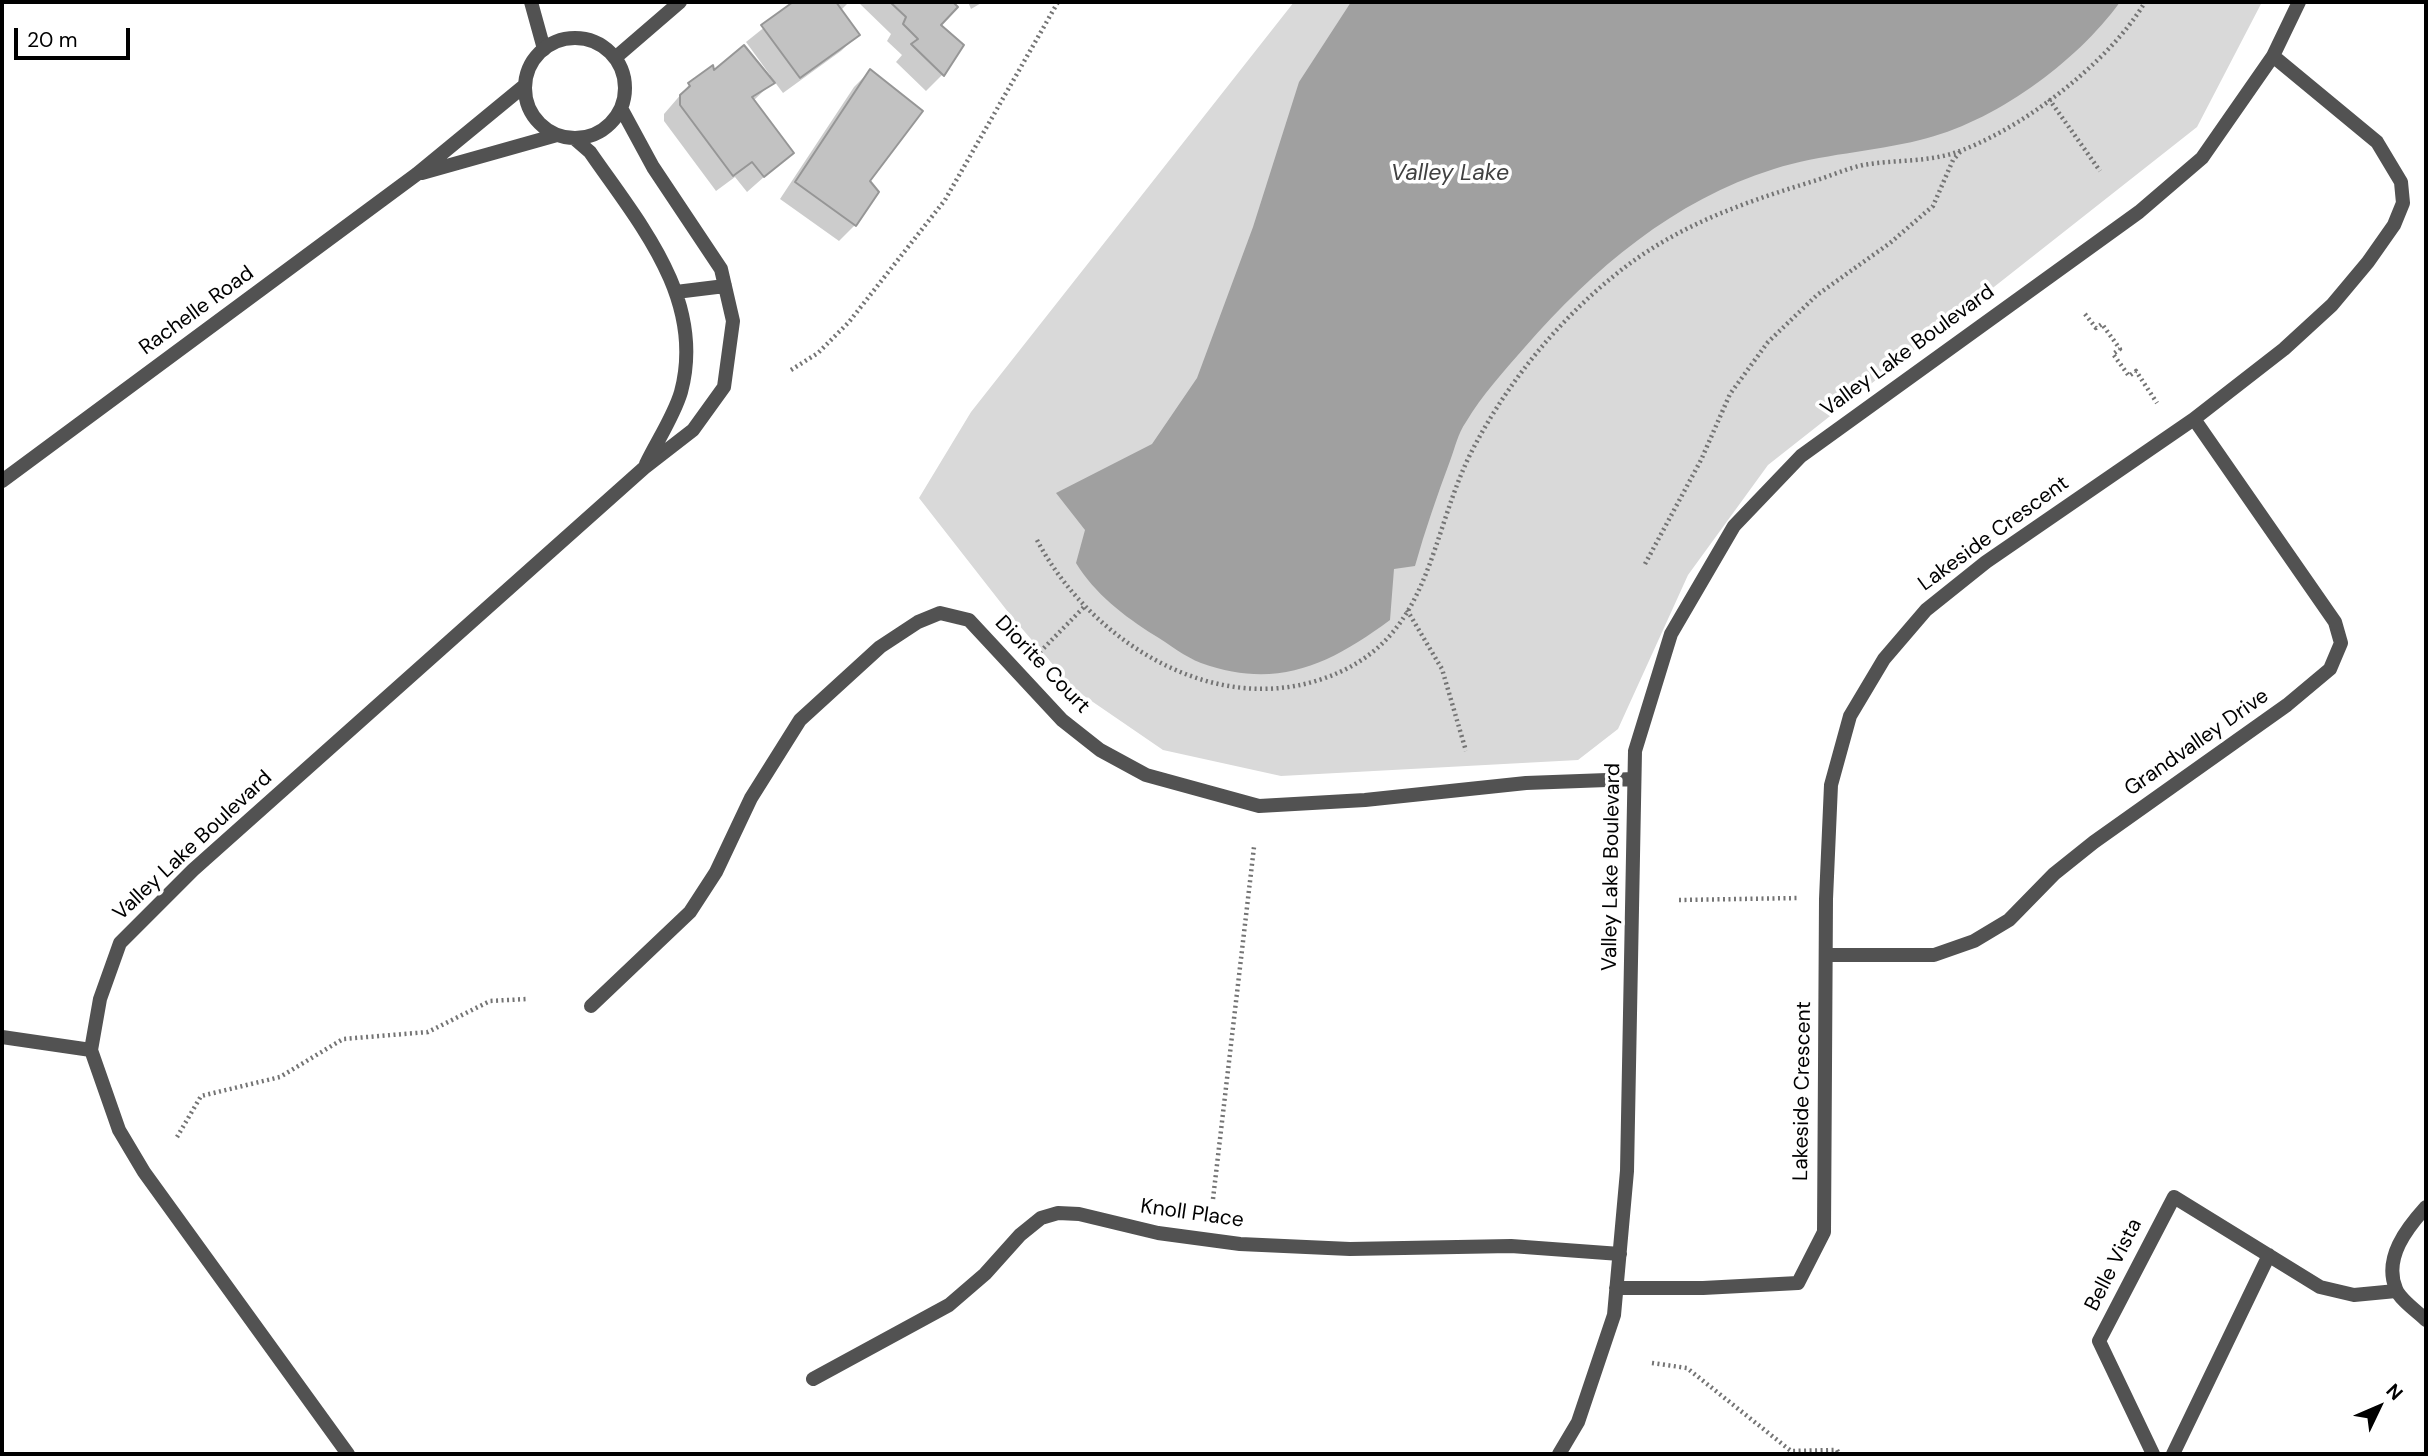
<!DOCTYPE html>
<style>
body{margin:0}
#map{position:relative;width:2428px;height:1456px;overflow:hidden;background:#fff;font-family:"DM Sans",sans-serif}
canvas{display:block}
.frame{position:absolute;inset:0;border:4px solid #000;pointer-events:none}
.north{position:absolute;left:2344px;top:1372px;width:70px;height:70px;-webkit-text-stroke:5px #fff;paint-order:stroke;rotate:46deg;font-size:19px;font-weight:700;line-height:28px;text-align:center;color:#000}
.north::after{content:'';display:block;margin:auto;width:24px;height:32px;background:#000;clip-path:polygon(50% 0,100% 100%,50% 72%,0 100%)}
.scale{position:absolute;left:14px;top:28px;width:116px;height:32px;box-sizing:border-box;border:4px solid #000;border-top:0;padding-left:9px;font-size:21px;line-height:24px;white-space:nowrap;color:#000;-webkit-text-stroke:5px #fff;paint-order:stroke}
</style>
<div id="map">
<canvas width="2428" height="1456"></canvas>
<div class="frame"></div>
<div class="north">N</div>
<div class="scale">20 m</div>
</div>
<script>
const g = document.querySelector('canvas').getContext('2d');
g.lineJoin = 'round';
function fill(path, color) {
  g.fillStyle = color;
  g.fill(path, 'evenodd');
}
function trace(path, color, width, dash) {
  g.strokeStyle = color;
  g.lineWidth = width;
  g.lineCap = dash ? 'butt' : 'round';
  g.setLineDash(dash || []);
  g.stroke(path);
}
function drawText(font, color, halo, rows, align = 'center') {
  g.font = font + ' "DM Sans",sans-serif';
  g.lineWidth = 7;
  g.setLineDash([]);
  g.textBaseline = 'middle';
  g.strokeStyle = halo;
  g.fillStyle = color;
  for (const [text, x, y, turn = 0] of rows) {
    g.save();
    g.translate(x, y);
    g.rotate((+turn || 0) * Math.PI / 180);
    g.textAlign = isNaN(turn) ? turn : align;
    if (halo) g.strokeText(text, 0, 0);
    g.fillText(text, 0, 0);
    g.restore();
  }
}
fill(new Path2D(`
 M1294 2H2262L2197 127 1768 465 1688 575 1618 729 1578 760 1281 776 1163 750 1074 689 1012 617 919 498 971 412Z`), '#d9d9d9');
fill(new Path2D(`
 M1351 2H2120C2076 63 1993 123 1920 140 1872 152 1821 154 1774 169 1674 200 1593 269 1525 347 1504 371 1482 395 1466 422 1458 433 1455 448 1450 461 1437 496 1425 530 1415 566L1394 569 1390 620C1329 665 1277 690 1201 663 1185 657 1169 644 1154 635 1124 616 1095 594 1076 563L1085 530 1056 493 1152 444 1197 378 1253 227 1299 82Z`), '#a0a0a0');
fill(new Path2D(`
 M796 2H849L840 11 858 35 841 51 783 93 774 81 753 101 791 153 747 192 735 177 716 191 664 121V114L689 85 770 75 746 42Z
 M858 2H951L956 7 939 25 962 45 942 75 926 91 896 62 902 55 887 41 891 34Z
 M968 2H983L971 9Z
 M870 71 868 181 855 225 839 241 780 199 854 87Z`), '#0003');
const building = new Path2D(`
 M793 2H836L860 35 800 78 761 25Z
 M890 2H953L958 7 941 25 964 45 944 76 911 44 918 39 903 24 906 17Z
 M744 45 775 83 752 97 794 153 764 177 752 162 733 176 680 105V95L690 86 688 83 713 65 714 70Z
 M870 69 923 111 870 181 879 192 856 226 795 182Z`);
fill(building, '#c2c2c2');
trace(building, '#969696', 2);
trace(new Path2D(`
 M2049 99 2100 171
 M2085 314 2096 328 2102 324 2120 349 2113 354 2129 376 2136 371 2157 403
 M791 370 818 353 849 322 945 200 1058 2
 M1037 540C1088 637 1207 716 1319 680 1435 643 1427 534 1475 445 1509 381 1558 321 1615 275 1675 226 1742 203 1814 181 1830 176 1846 169 1863 165 1892 160 1923 162 1951 154 2018 133 2110 62 2145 2
 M1645 564 1701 460 1730 394 1768 342 1817 295 1890 243 1933 206 1953 160 1961 151
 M1407 610 1442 669 1466 751
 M1036 656 1084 607
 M1679 900 1799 898
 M177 1137 201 1096 280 1077 343 1039 428 1032 490 1001 526 999
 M1213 1199 1254 847
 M1652 1363 1687 1368 1791 1451 1837 1450 1839 1454`), '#747474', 4.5, [2, 3.5]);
trace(new Path2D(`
 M531 2 544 49
 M2153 1454 2099 1341 2174 1197 2320 1287 2354 1295 2396 1291
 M2173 1454 2269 1255`), '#525252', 14);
trace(new Path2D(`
 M525 88a50 50 0 1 1 100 0a50 50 0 1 1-100 0Z
 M615 58 680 2
 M575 139 590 152C639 223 706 299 681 392 674 416 657 441 646 464
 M422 173 557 135
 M676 292 725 286
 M2 481 417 174 524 86
 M1826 955H1934L1974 941 2009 920 2054 874 2094 842 2287 705 2330 669 2341 643 2335 622 2194 419
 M591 1006 690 912 716 872 751 798 800 720 880 647 918 622 940 613 969 620 1062 720 1100 750 1146 775 1259 806 1365 800 1526 783 1634 779
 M2 1037 91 1050
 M2426 1207C2407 1228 2383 1258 2396 1289 2400 1300 2418 1312 2426 1320
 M1616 1288H1703L1798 1283 1824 1232 1826 899 1831 785 1850 716 1884 659 1926 610 1986 562 2194 419 2284 349 2332 305 2368 262 2394 225 2403 203 2401 182 2377 142 2273 56
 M813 1379 949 1305 985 1274 1020 1235 1041 1218 1058 1213 1079 1214 1158 1233 1240 1244 1350 1249 1511 1246 1620 1254
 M348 1454 144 1172 119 1130 91 1050 100 999 120 943 193 870 644 468 693 430 724 387 733 321 721 269 653 167 621 108
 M1559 1454 1578 1422 1614 1315 1627 1171 1635 751 1671 634 1734 526 1801 456 2139 212 2202 158 2273 56 2299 2`), '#525252', 14);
drawText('21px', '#000', '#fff', [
 ["Rachelle Road",197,311,-36],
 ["Valley Lake Boulevard",1908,351,-36],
 ["Lakeside Crescent",1994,534,-36],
 ["Diorite Court",1042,665,46],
 ["Grandvalley Drive",2197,743,-35],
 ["Valley Lake Boulevard",193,846,-43],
 ["Valley Lake Boulevard",1612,867,-89],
 ["Lakeside Crescent",1803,1091,-89],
 ["Knoll Place",1192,1214,8],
 ["Belle Vista",2114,1265,-63]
]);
drawText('italic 23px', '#414141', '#fff', [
 ["Valley Lake",1450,174]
]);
</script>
